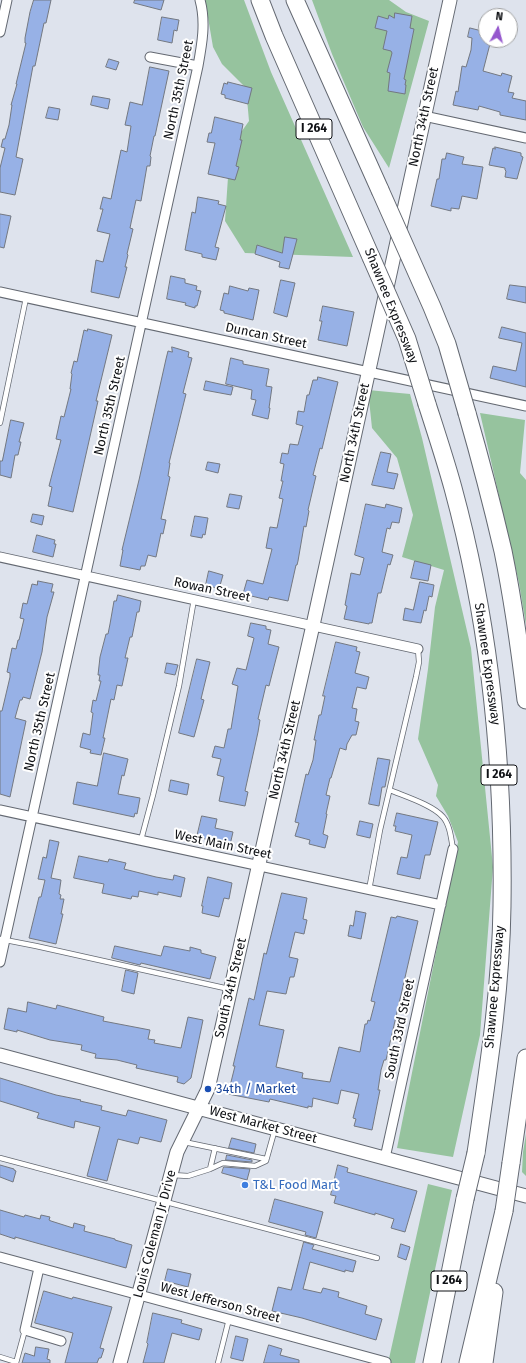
<!DOCTYPE html>
<style>
body{margin:0}
#map{position:relative;width:526px;height:1363px;overflow:hidden;background:#dee3ed;font-family:"Fira Sans",sans-serif}
canvas{display:block}
.north{position:absolute;left:478px;top:8px;width:40px;height:40px;box-sizing:border-box;background:#fff;border:1px solid #9fa0a1;border-radius:50%;rotate:7deg;font-size:11px;font-weight:700;line-height:16px;text-align:center;color:#0f1115}
.north::after{content:'';display:block;margin:auto;width:14px;height:18px;background:#9557cd;clip-path:polygon(50% 0,100% 100%,50% 72%,0 100%)}
</style>
<div id="map">
<canvas width="526" height="1363"></canvas>
<div class="north">N</div>
</div>
<script>
const g = document.querySelector('canvas').getContext('2d');
g.lineJoin = 'round';
function fill(path, color) {
  g.fillStyle = color;
  g.fill(path, 'evenodd');
}
function trace(path, color, width, dash) {
  g.strokeStyle = color;
  g.lineWidth = width;
  g.lineCap = dash ? 'butt' : 'round';
  g.setLineDash(dash || []);
  g.stroke(path);
}
function drawText(font, color, halo, rows, align = 'center') {
  g.font = font + ' "Fira Sans",sans-serif';
  g.lineWidth = 4;
  g.setLineDash([]);
  g.textBaseline = 'middle';
  g.strokeStyle = halo;
  g.fillStyle = color;
  for (const [text, x, y, turn = 0] of rows) {
    g.save();
    g.translate(x, y);
    g.rotate((+turn || 0) * Math.PI / 180);
    g.textAlign = isNaN(turn) ? turn : align;
    if (halo) g.strokeText(text, 0, 0);
    g.fillText(text, 0, 0);
    g.restore();
  }
}
fill(new Path2D(`
 M205 0H244L271 72 353 257 245 253 225 221 230 148 249 121 246 88 222 64 213 47Z
 M312 0H389L406 12 429 21 389 168 363 127 332 54Z
 M368 390 410 394 422 438 471 648 493 867 480 1035 453 1157 397 1148 458 842 448 816 436 796 438 785 418 739 428 669 435 607 444 570 402 557 413 515 397 458 372 428Z
 M480 413 525 420 520 473 526 480V625L519 583Z
 M526 1134V1176L522 1172 523 1152Z
 M428 1184 452 1190 415 1363H388Z`), '#96c39e');
const building = new Path2D(`
 M34 0H51L46 23H44L35 66H33L16 157 23 159 15 195 0 192V168L5 148 1 147 3 139H5L9 125 12 105H11L17 84H16L26 43H25V38L30 12Z
 M135 0H164L161 10 134 3Z
 M395 13 412 16 410 28 414 29 404 79 406 80 405 85H406L405 94 388 91 390 73 387 72 392 53 391 51 383 49 387 31 375 28 378 16 388 19 389 15 394 18Z
 M162 17 179 20 177 31 174 30 172 43 158 40Z
 M470 28 486 32V40H491L483 71 501 76 502 73 512 76 508 92 514 93 512 98 526 101V120L500 115V112L479 106 478 110 453 105 456 91 458 92 462 66 466 67 471 50 472 38 468 37Z
 M109 59 119 62 116 70 106 67Z
 M150 67 169 71 155 136H154L150 156 151 157 150 166H147L141 201 136 200 131 223 130 228 133 229 127 254 128 255 125 267H127L119 298 91 292 96 260 103 262 110 234 97 231 103 209H100L103 197 111 199 121 150 127 152 131 126 125 125 130 102 142 105Z
 M228 82 252 88 248 104 225 98V95L221 94 224 83 227 84Z
 M93 96 110 99 108 109 91 105Z
 M49 107 60 109 58 120 46 118Z
 M215 117 243 124 240 140H242L236 166 239 167 235 180 208 174 215 143 207 142 209 133H211Z
 M495 147 521 153V156L523 157 517 179 505 177 506 171 505 170V168L489 165 493 148 495 149Z
 M447 153 464 157 462 164 483 167 477 199 462 196 459 209 451 208V211L431 206 437 179H439L442 159H445Z
 M198 197 219 201 218 204 226 206 215 247 219 248 216 260 202 257V254L185 250 192 212 195 213Z
 M0 214 11 216 4 248 0 247Z
 M285 237 297 239 289 269 279 267 280 262 255 254 257 245 282 253Z
 M171 276 185 279V283L197 286 196 290 201 291 197 306H195V308L185 305 186 303 167 299Z
 M281 280 295 283 287 317 274 313Z
 M510 285 526 287V303L507 299Z
 M230 286 248 291 249 288 259 290 253 320 224 313V311L220 310 224 293 228 294Z
 M323 306 354 312 347 346 318 340 322 321H320Z
 M502 327 526 333V387L490 378 493 366 516 371 522 343 499 338Z
 M88 329 112 335 96 401H98L73 512 48 506 52 487 49 486 61 440 56 439 61 416 64 417 71 389H70L72 374 71 373 74 361 77 362 84 330 87 331Z
 M172 347 189 352 188 357 192 358 183 393 186 394 184 402 169 463H170L168 476 170 477 161 519 166 520 163 534 161 533 156 557 148 555 145 566H141L140 570 120 566 123 550H122L139 480 166 359 168 351 172 352Z
 M231 358 243 361V364L269 369 266 386 272 387 269 408H270L268 419 252 415 256 400 251 399 252 390 226 384Z
 M318 377 338 382 322 449 320 448 313 475 316 476 308 510 309 511 306 527 304 526 298 561 297 565H296L288 601 269 597 268 600 243 594 247 580 263 584 272 549 266 548 270 527 277 528 283 499 279 498 283 481H281L284 464 280 463 282 453 288 454 290 444 298 445 303 426 296 424 298 411 304 412 307 395H309L313 380H317Z
 M206 381 233 387 231 395 204 390Z
 M11 420 24 423 19 442H21L18 455H15L11 478 0 475V461H2Z
 M381 452 391 454 387 472 398 474 394 489 372 485Z
 M208 462 220 464 218 473 206 470Z
 M230 494 242 496 239 509 227 507Z
 M366 504 385 508 386 504 402 508 399 523 392 522 390 529 387 528 382 552 393 555 390 565 388 564 381 593H378L372 623H369V624L344 619 347 606 345 605 351 573 360 575 364 558 355 555Z
 M33 514 44 516 42 525 31 522Z
 M195 516 208 518 205 535 203 534 202 538 191 536Z
 M37 535 55 540 54 544H56L53 557 33 552Z
 M415 561 431 565 428 581 411 578Z
 M209 571 223 575 219 589 206 585Z
 M38 581 53 584 51 592H54L47 617 42 652 30 699 23 697 22 700H20L15 718 26 721 10 797 0 794V711H2L10 677V673L7 672 12 648 16 649 18 640H19L24 619 20 618 23 603 27 604 32 584 37 585Z
 M420 582 434 585 432 597 429 596 426 611 424 610 421 623 403 620 405 608 413 610Z
 M118 595 141 601 139 612H137L132 637H130L125 658H128L122 686 117 685 114 700 111 699 103 738H105L101 755 90 753 91 750 80 747 83 733 90 735 93 713 91 712 93 700 96 701 101 681H99L100 675H98L100 657 106 634H108L110 624 114 601H116Z
 M251 623 266 626V629L271 630 268 644 279 647 269 686 266 685 258 719 260 720 258 732 245 791 248 792 245 806 219 801 224 777 217 775 221 759 212 757 215 746 224 748 228 729H231L238 686 232 684 237 668 246 670 254 638 248 636Z
 M336 642 357 647 356 651 360 652 355 673 369 677 366 689 357 687 352 708 357 709 355 721 359 722 356 735H352L347 744 346 750 340 748 331 778H330L326 795 330 796 326 814H327L323 834 328 836 325 848 309 844 310 840 295 836 299 823 295 822 306 774 308 775 313 760 316 740H314L319 715H321L325 696H323Z
 M197 659 210 662 201 699 204 700 194 737 179 733Z
 M167 663 178 665 175 675 165 673Z
 M104 753 128 759 124 776 122 775 118 794 140 798 137 814 135 813 134 817 73 804 77 782 97 786Z
 M378 758 390 760 385 787H382L379 806 369 804Z
 M171 780 189 784 187 795 169 791Z
 M397 813 438 822 430 855H425L420 879 397 874 401 857 407 858 412 835 395 831 396 826H394Z
 M202 816 217 819 215 828 233 832 230 845 197 837Z
 M360 821 373 824 370 838 357 835Z
 M50 840 59 842 51 878 61 880 59 894 61 895 60 899H64L61 914H63L56 944 29 938 39 897H41L45 880 38 879 43 857 46 858Z
 M79 856 108 862 109 859 126 863 124 869 156 877 173 880 174 875 185 878 181 897 158 892V895L139 891 138 897 132 896 131 899 102 893 104 884 74 878Z
 M208 877 232 883 229 899 224 898 219 917 202 913 203 906H202Z
 M282 893 307 898 303 919 307 920 304 934 295 932 289 957 298 959 294 977H290L286 994 267 991 259 1025 284 1030 276 1067 303 1073 302 1078 330 1082 339 1047 360 1052 365 1024H367L368 1020 370 1021 375 1002 371 1001 391 917 396 918 397 916 418 921 386 1060H384L381 1070 378 1090H380L372 1130 354 1126 356 1119 353 1118 359 1094 341 1090 338 1104 313 1098 312 1107 308 1106V1108L270 1099 269 1102 228 1094 235 1066H233L249 998 254 1000 264 953 266 954Z
 M356 911 366 913 361 939 348 936 350 925 353 926Z
 M115 946 161 956 164 946 190 951V947L201 950V953L216 957 210 979 141 963 140 965 112 958Z
 M126 970 138 973 134 994 122 991Z
 M28 1002 56 1009 57 1005 104 1017 103 1021 150 1030 148 1039 155 1040 154 1043 181 1048 188 1017 203 1020 191 1078 184 1084 177 1082 178 1077 136 1068 137 1065 117 1060 95 1058 96 1054 81 1050 82 1045 50 1040 17 1030V1032L4 1029 8 1008 26 1012Z
 M0 1078 56 1095 81 1100 80 1101 102 1106 101 1110 126 1116 128 1110 167 1120 161 1142 140 1137 138 1144 118 1139 107 1181 87 1176 100 1127 75 1121 74 1128 52 1122 37 1118 39 1113 0 1101Z
 M232 1138 256 1144 254 1153 229 1148Z
 M227 1155 252 1160V1162L226 1160Z
 M0 1165 14 1169V1170L16 1171 13 1182 0 1177Z
 M338 1165 348 1168 347 1172 417 1191 405 1232 391 1228 394 1219 375 1213V1215L334 1203 336 1196 331 1195Z
 M224 1167 250 1169 247 1180 222 1173Z
 M275 1199 323 1212 316 1238 305 1235 306 1232 269 1222Z
 M0 1210 24 1217 25 1215 40 1219 41 1215 50 1217 49 1220 51 1221 73 1228 74 1223 85 1226 84 1231 115 1239V1240L132 1245 126 1268 15 1237V1239L0 1234Z
 M304 1242 314 1245 312 1249 356 1261 353 1272 345 1270V1272L310 1262 303 1289 321 1293 323 1288 339 1292 338 1297 367 1306 365 1314 382 1319 376 1340 302 1318 272 1311 278 1287 291 1290Z
 M401 1244 410 1247 406 1260 398 1257Z
 M168 1269 191 1274 188 1287 165 1281Z
 M44 1291 72 1299 73 1297 112 1307 100 1348 104 1349 101 1358H99L97 1363H65L73 1333 35 1323Z
 M153 1313 182 1320 181 1323 202 1329 199 1340 172 1333 164 1363H143L148 1344 147 1343Z
 M236 1336 248 1339 243 1361 231 1358Z
 M269 1345 282 1349 280 1355 299 1360V1363H264Z
 M36 1347 49 1349 47 1359 50 1360V1363H22L25 1353 34 1356Z`);
fill(building, '#97b1e6');
trace(building, '#737881', 1);
const lane = new Path2D(`
 M0 423 26 298
 M390 790C404 796 433 805 443 817 450 825 451 838 453 849
 M141 840 153 795 179 686 194 599
 M369 890 380 830 416 677 419 662 418 649
 M0 939 36 946 229 989
 M184 1142 266 1159
 M0 1158 377 1258
 M210 1169 215 1148
 M172 1175 188 1176 210 1169 223 1163 255 1166 266 1161 275 1129
 M0 1357 16 1362
 M16 1363 25 1330
 M218 1363 229 1319`);
const street = new Path2D(`
 M0 32 7 0
 M150 57 198 66
 M424 116 526 138
 M0 292 526 406
 M0 557 418 649
 M0 810 441 905
 M0 962 198 66C202 44 206 22 200 0
 M385 1158 453 849
 M0 1257 386 1362
 M39 1268 25 1330 61 1341`);
const secondary = new Path2D(`
 M0 1055 526 1196
 M120 1363 177 1152 208 1089 313 625 450 0`);
const highway = new Path2D(`
 M260 0 274 36 371 257
 M295 0 380 190
 M427 404C436 432 445 459 453 488 490 624 504 766 502 906 501 989 488 1071 476 1153
 M467 413C480 458 492 504 503 551 513 600 520 650 526 700
 M511 1163 526 1058
 M432 1363 465 1199
 M468 1363 504 1211
 M484 1363 494 1292`);
trace(lane, '#646972', 6);
trace(street, '#646972', 11);
trace(secondary, '#646972', 15);
trace(highway, '#646972', 19);
trace(lane, '#fff', 4.5);
trace(street, '#fff', 9);
trace(secondary, '#fff', 13);
trace(highway, '#fff', 17);
const highwayBridge = new Path2D(`
 M380 190 432 307 447 344 467 413
 M371 257 407 339 427 404
 M465 1199 476 1153
 M504 1211 511 1163`);
trace(highwayBridge, '#646972', 19, []);
trace(highwayBridge, '#fff', 17);
for (const [x, y, r, color] of [
 [208,1089,4,"#1a4fb4"],
 [245,1185,4,"#3f7fe0"]
]) {
  const dot = new Path2D();
  dot.arc(x, y, r, 0, 2 * Math.PI);
  g.fillStyle = color;
  g.fill(dot);
  trace(dot, '#fff', 1.5);
}
for (const [x, y, w] of [
 [314,129,36],
 [499,775,36],
 [449,1281,36]
]) {
  const box = new Path2D();
  box.roundRect(x - w / 2, y - 10, w, 20, 3);
  g.fillStyle = '#fff';
  g.fill(box);
  trace(box, '#0f1115', 1);
}
drawText('bold 12px', '#0f1115', null, [
 ["I 264",314,129],
 ["I 264",499,775],
 ["I 264",449,1281]
]);
drawText('13px', '#0f1115', '#fff', [
 ["North 35th Street",179,90,-78],
 ["North 34th Street",424,117,-78],
 ["Shawnee Expressway",391,306,68],
 ["Duncan Street",266,336,12],
 ["North 35th Street",110,406,-77],
 ["North 34th Street",355,433,-78],
 ["Rowan Street",212,590,12],
 ["Shawnee Expressway",487,664,82],
 ["North 35th Street",40,722,-77],
 ["North 34th Street",285,750,-77],
 ["West Main Street",223,845,12],
 ["Shawnee Expressway",495,987,-85],
 ["South 34th Street",231,988,-77],
 ["South 33rd Street",400,1029,-78],
 ["West Market Street",263,1125,15],
 ["Louis Coleman Jr Drive",155,1234,-75],
 ["West Jefferson Street",220,1303,15]
]);
drawText('13px', '#164399', '#fff', [
 ["34th / Market",216,1089]
], 'left');
drawText('13px', '#366cbe', '#fff', [
 ["T&L Food Mart",253,1185]
], 'left');
</script>
